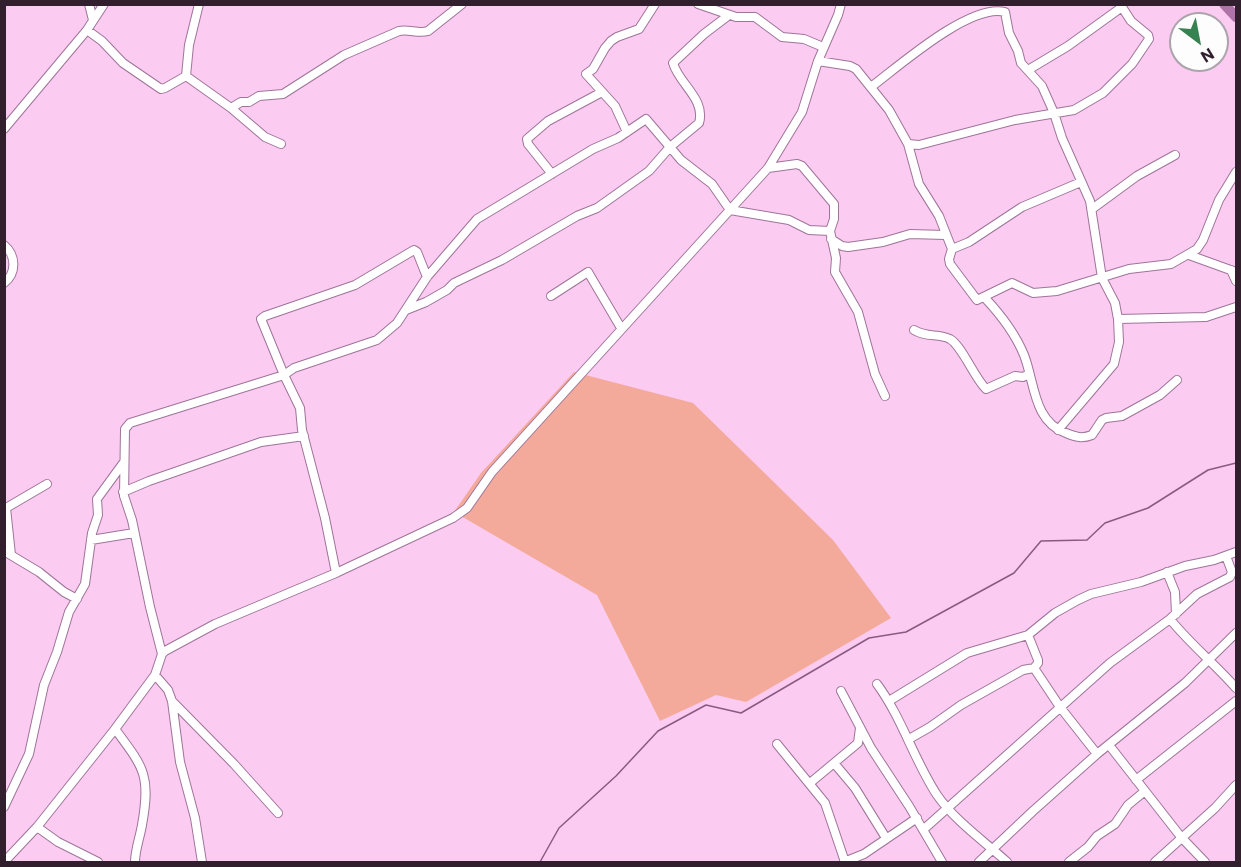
<!DOCTYPE html>
<style>
body{margin:0}
#map{position:relative;width:1241px;height:867px;overflow:hidden;background:#fbcbf2;font-family:Commissioner,sans-serif}
canvas{display:block}
.frame{position:absolute;inset:0;border:6px solid #311f2e;pointer-events:none}
.north{position:absolute;left:1169px;top:12px;width:60px;height:60px;box-sizing:border-box;background:#fdfdfd;border:2px solid #aba4aa;border-radius:50%;rotate:148deg;font-size:16px;font-weight:700;line-height:24px;text-align:center;color:#311f2e}
.north::after{content:'';display:block;margin:auto;width:21px;height:27px;background:#368251;clip-path:polygon(50% 0,100% 100%,50% 72%,0 100%)}
</style>
<div id="map">
<canvas width="1241" height="867"></canvas>
<div class="frame"></div>
<div class="north">N</div>
</div>
<script>
const g = document.querySelector('canvas').getContext('2d');
g.lineJoin = 'round';
function fill(path, color) {
  g.fillStyle = color;
  g.fill(path, 'evenodd');
}
function trace(path, color, width, dash) {
  g.strokeStyle = color;
  g.lineWidth = width;
  g.lineCap = dash ? 'butt' : 'round';
  g.setLineDash(dash || []);
  g.stroke(path);
}
fill(new Path2D(`
 M574 372 693 403 833 540 891 618 746 702 716 695 660 721 597 595 454 512 481 473Z`), '#f4aa9a');
trace(new Path2D(`
 M540 862 559 828 616 776 658 731 706 705 741 713 869 638 906 632 1014 573 1041 541 1087 540 1105 523 1148 508 1208 470 1236 463`), '#8a5a83', 1.5);
trace(new Path2D(`
 M1224 4 1236 17`), '#b073a7', 10);
const minor = new Path2D(`
 M89 4 93 20
 M698 4 736 17H755L782 37 804 39 823 47
 M87 30 102 41 123 63 161 89 165 88 186 76 189 45 199 4
 M818 61 850 66 856 69 889 110 908 144 919 184 939 216 952 249 949 259 950 264 977 300 1012 283 1033 293 1057 291 1129 269 1171 264 1197 249 1203 240 1219 200 1236 172
 M1028 70 1068 46 1122 7
 M186 76 231 108 265 137 281 144
 M871 87C899 66 970 3 1005 12L1009 33 1018 51 1021 63 1042 86 1054 113 1062 138 1090 201 1102 278 1115 303 1118 319 1119 342 1114 364 1058 430
 M231 108 241 102H249L259 96 283 94 344 55 399 31C409 29 419 34 428 31L462 4
 M4 129 87 30 104 4
 M627 132 615 106 586 74 593 69 605 48 611 41 617 37 639 29 655 4
 M908 144 919 145 1015 120 1074 110 1103 93 1132 64 1149 39 1148 35 1131 21 1120 4
 M768 168 797 164 802 166 834 204V219L830 231 836 258 835 272 858 312 875 374 885 396
 M552 174 528 144 527 139 548 121 602 92
 M1092 209 1137 176 1175 155
 M831 239 842 246 848 247 883 242 910 234 945 235
 M4 245C16 255 17 273 4 283
 M952 249 969 242 1022 207 1081 182
 M1189 255 1236 272
 M1231 270 1236 281
 M551 296 588 272 621 328
 M985 298C1001 315 1015 333 1024 355 1035 383 1033 421 1066 433 1076 437 1082 439 1092 435L1102 420 1106 418 1122 416 1160 395 1177 380
 M406 310 426 302 447 290 454 283 502 260 577 216 597 208 649 171 670 147 699 123C706 99 679 84 673 63L704 34 729 15
 M1118 319 1206 317 1236 307
 M914 330C927 338 938 333 950 339 962 346 974 377 986 389L1015 376 1023 377 1029 374
 M123 492 149 481 261 442 304 436
 M91 540 134 533
 M4 551 39 572 64 592 77 599
 M11 555 6 508 47 484
 M1167 572 1175 592 1176 614
 M336 573 325 518 302 430 300 408 284 375 261 319 265 316 355 285 414 250 417 252 427 277
 M1170 619C1190 644 1215 664 1236 688
 M1028 635 1038 660V663L1034 668
 M162 654 150 607 132 520 124 496 125 429 130 423 284 375 294 368 377 340 397 323 427 277 477 219 593 149 618 138 646 119 681 160 712 184 730 210 789 220 809 230 830 231
 M1034 668 1060 707 1097 754
 M155 675 168 690 172 701 180 762 195 818 202 862
 M877 684C902 718 914 760 937 795 955 821 984 841 1007 862
 M841 691 871 748 909 806 942 862
 M172 701 234 764 278 813
 M889 701 967 653 1028 635 1055 613 1078 600 1091 594 1141 582 1185 566 1214 560 1236 552
 M115 729C144 768 151 775 142 825 140 837 135 850 135 862
 M909 739 930 727 961 705 1023 670 1034 668
 M777 744 825 803 845 862
 M1109 745 1181 837 1205 862
 M834 763 855 788 886 838
 M1136 780 1236 701
 M810 783 858 743 860 728
 M4 807 29 754 44 685 57 652 69 612 85 584 92 533 98 515 97 499 124 462
 M37 827 58 842 98 862
 M924 829 1110 663 1170 619 1197 594 1230 577 1232 572 1226 556
 M4 862 37 827 115 729 155 675 162 654 165 651 215 624 336 573 453 518 467 508 492 472 768 168 802 112 818 61 838 15 841 4
 M844 862 864 854 917 818
 M979 862 1033 811 1097 754 1185 683 1236 633
 M1069 862 1088 847 1097 836 1115 824 1128 805 1145 791
 M1155 862 1215 808 1236 785`);
trace(minor, '#9f7498', 10);
trace(minor, '#fff', 8);
</script>
